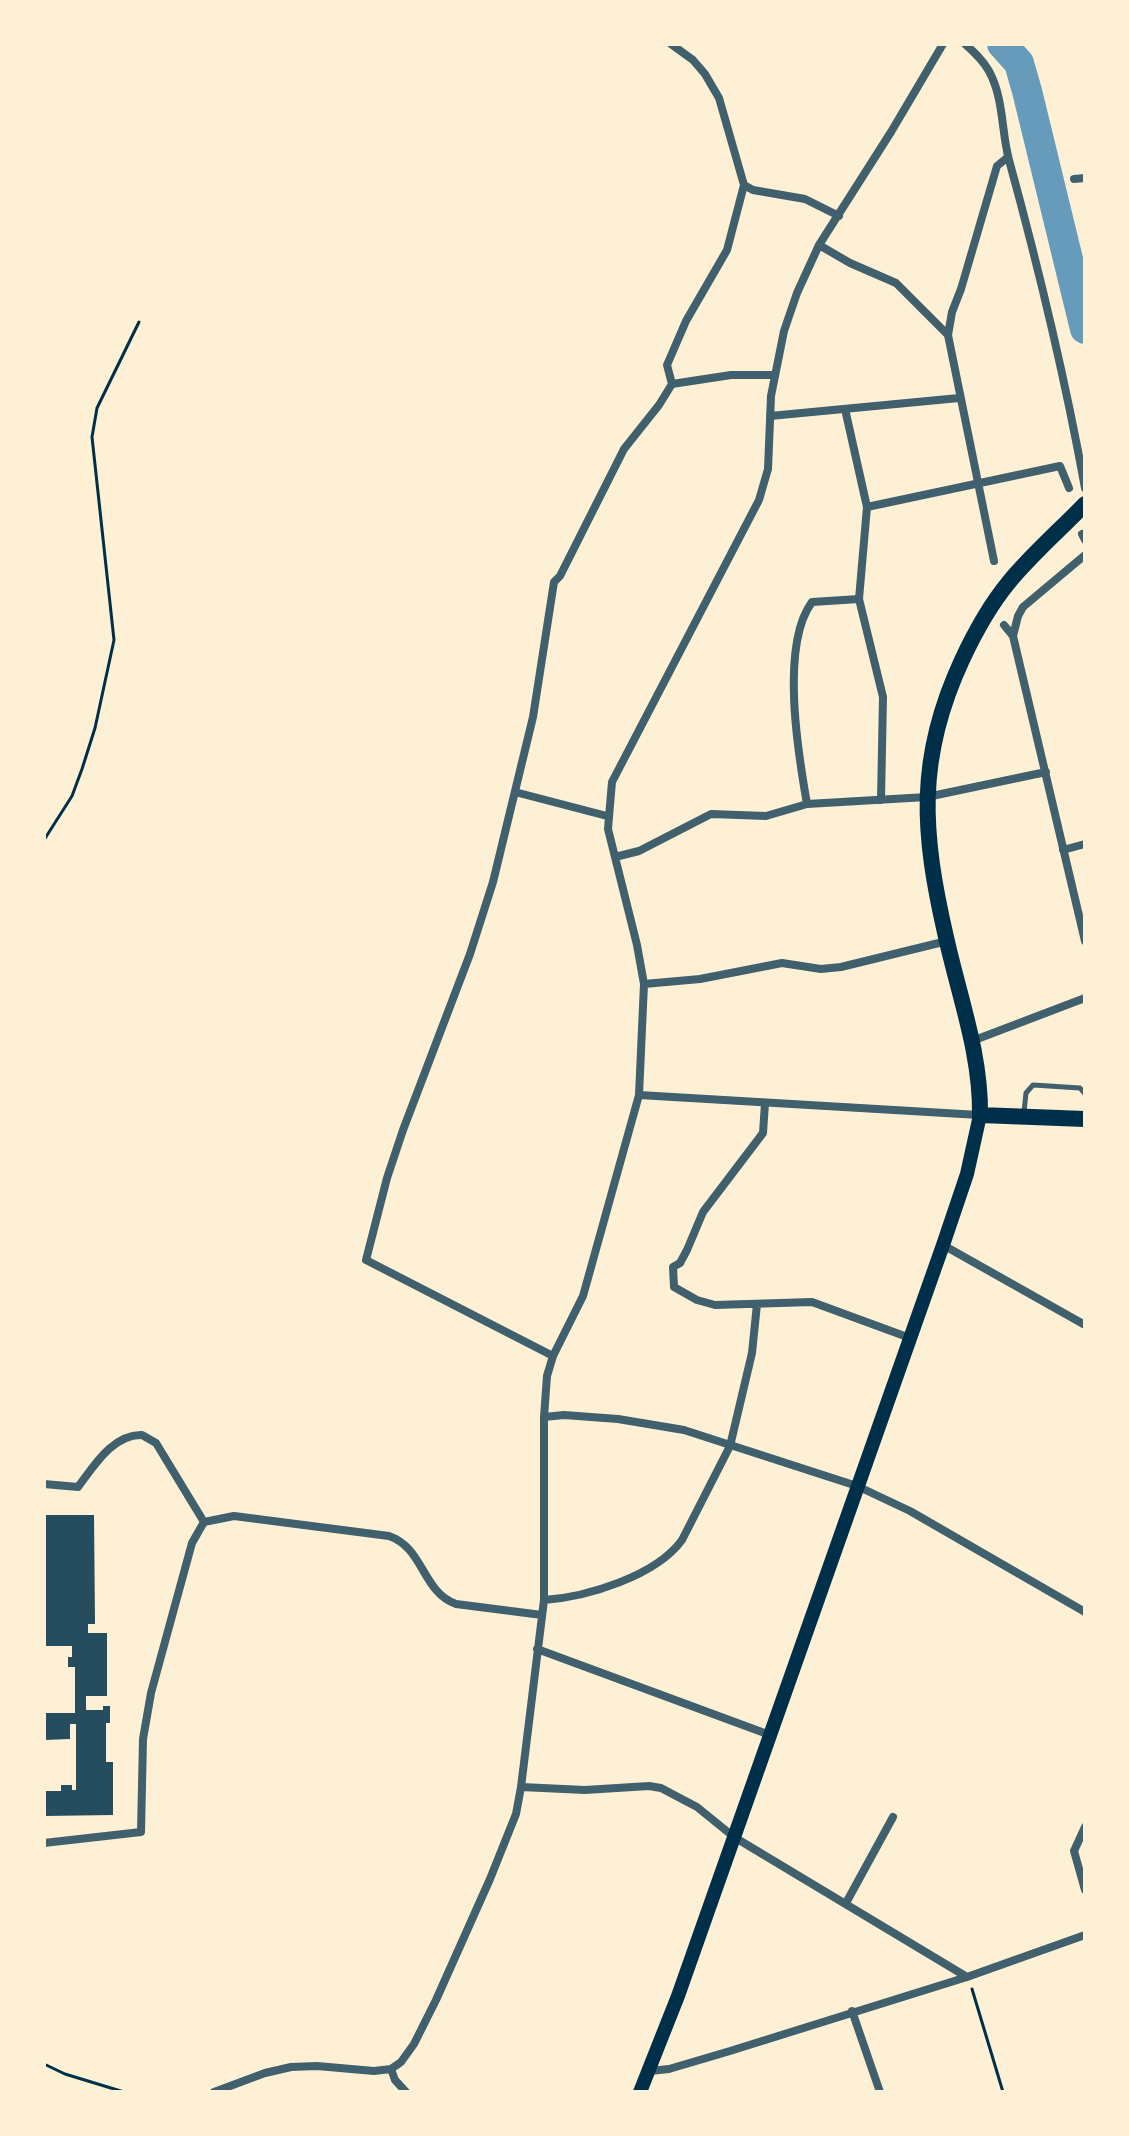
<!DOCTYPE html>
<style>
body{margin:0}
#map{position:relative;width:1129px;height:2136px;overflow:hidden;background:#fdf0d5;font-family:Poppins,sans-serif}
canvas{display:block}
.frame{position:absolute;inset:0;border:46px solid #fdf0d5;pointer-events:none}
</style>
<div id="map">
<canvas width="1129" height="2136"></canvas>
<div class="frame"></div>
</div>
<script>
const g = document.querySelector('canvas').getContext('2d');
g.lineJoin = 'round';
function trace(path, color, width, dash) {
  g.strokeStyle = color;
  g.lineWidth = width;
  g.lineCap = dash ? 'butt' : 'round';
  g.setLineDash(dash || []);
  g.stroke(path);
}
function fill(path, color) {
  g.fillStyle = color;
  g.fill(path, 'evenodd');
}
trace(new Path2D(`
 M1002 44 1019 63 1027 91 1085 329`), '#669bbc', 30);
fill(new Path2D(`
 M44 1515H94L95 1624H88V1633H107V1696H86V1710H103V1706H110V1723H106V1762H113V1815L44 1816V1791H61V1785H72V1790H76V1724H70V1739L44 1740V1713H75V1667H68V1657H72V1646H44Z`), '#264d5e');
trace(new Path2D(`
 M44 840 72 796 82 769 95 728 114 640 92 437 97 408 139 322
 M972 1989 1003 2092
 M44 2064 65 2074 124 2092`), '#003049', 3);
trace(new Path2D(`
 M1024 1112 1026 1093 1033 1085 1080 1088 1085 1094`), '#3f606c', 5);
trace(new Path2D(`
 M671 44 693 60 705 74 719 98 744 185 727 250 686 321 667 365 672 384
 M965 44C974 52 983 60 989 71 1004 99 1001 130 1009 160 1039 269 1065 378 1085 488
 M1074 179 1085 178
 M744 185 753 190 805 199 839 216
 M819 245 850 263 896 283 948 335
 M845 409 867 507 859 599 812 602C780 645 798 753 807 804L927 797 1046 772
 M770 416 959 398
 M867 507 1060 466 1069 488
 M1082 534 1085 540
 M1085 555 1023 607 1018 616 1013 636 1085 941
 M994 561 948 335 952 312 961 289 997 166 1008 157
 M859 599 883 697 881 800
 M1004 625 1013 636
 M515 792 607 816
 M1063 850 1085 844
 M615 857 639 851 711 814 766 816 807 804
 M644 984 700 979 782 963 821 969 841 967 947 941
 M972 1041 1085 998
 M639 1095 979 1115
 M765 1103 763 1133 703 1212 687 1250 680 1263 673 1267 674 1287 697 1300 715 1305 812 1302 910 1338
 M943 1245 1085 1325
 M553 1356 366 1260 387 1178 403 1130 470 954 493 882 533 717 554 582 560 576 624 449 659 405 672 384 731 375H775
 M544 1417 564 1415 618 1419 684 1430 857 1486 910 1511 1085 1612
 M44 1484 78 1487C94 1466 113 1434 142 1435L156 1443 204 1522
 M544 1600C587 1597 656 1576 682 1540L730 1446 752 1353 757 1304
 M537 1649 770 1735
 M521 1787 585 1790 649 1786 661 1788 697 1807 734 1837 967 1977
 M1085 1827 1074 1851 1085 1890
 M44 1843 141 1832 143 1739 151 1693 192 1543 204 1522 234 1516 389 1536C424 1548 422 1592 456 1604L542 1615
 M846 1903 893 1817
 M852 2011 880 2092
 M391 2069 395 2080 406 2092
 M650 2071 669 2069 730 2051 967 1977 1085 1935
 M214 2092 265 2073 291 2067 317 2066 374 2071 391 2069 401 2062 414 2044 436 2000 490 1879 516 1814 521 1787 544 1600V1417L547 1376 553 1356 583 1296 639 1095 644 984 637 945 608 829 612 782 759 500 768 469 771 396 784 331 797 293 819 245 891 132 943 44`), '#3f606c', 8);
trace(new Path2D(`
 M640 2092 678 1996 943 1245 967 1174 980 1115`), '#003049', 14);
trace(new Path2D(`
 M1085 504C1060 530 1032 554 1009 582 990 605 975 632 962 660 916 759 922 833 946 937 959 996 981 1054 980 1115L1085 1119`), '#003049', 16);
</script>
